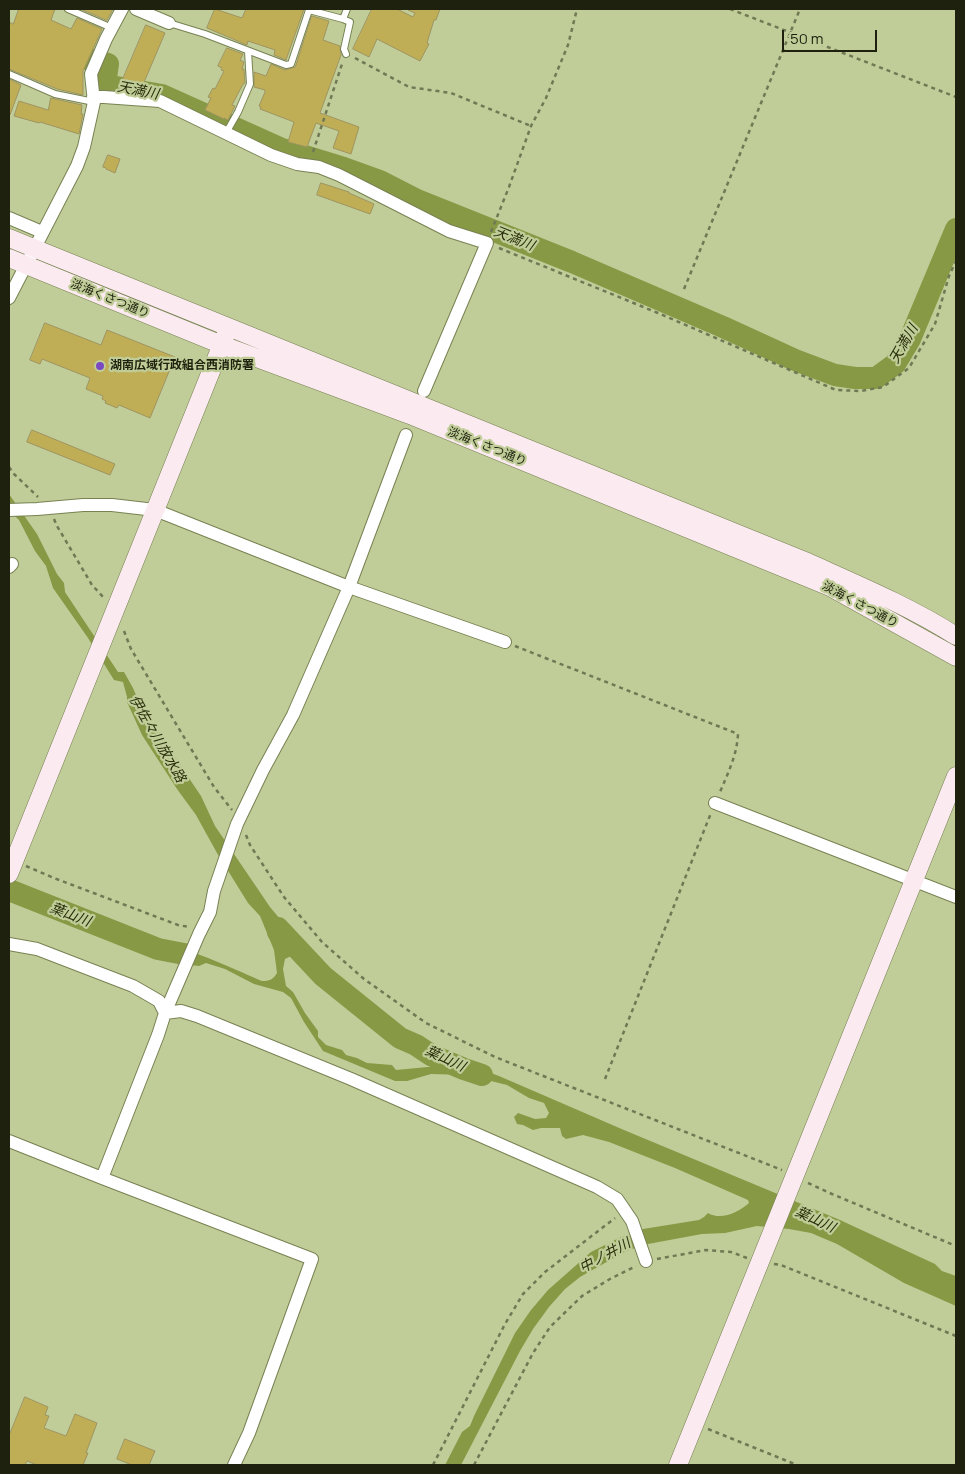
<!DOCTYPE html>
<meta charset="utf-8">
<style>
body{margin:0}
#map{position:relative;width:965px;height:1474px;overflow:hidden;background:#c0cd99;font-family:Manrope,sans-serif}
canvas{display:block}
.frame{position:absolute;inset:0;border:10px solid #1d210d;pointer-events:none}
.scale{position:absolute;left:782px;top:30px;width:95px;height:22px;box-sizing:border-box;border:2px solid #1d210d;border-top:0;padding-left:6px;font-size:15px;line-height:18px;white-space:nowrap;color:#1d210d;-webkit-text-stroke:4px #c0cd99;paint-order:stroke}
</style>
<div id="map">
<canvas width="965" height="1474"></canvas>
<div class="frame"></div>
<div class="scale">50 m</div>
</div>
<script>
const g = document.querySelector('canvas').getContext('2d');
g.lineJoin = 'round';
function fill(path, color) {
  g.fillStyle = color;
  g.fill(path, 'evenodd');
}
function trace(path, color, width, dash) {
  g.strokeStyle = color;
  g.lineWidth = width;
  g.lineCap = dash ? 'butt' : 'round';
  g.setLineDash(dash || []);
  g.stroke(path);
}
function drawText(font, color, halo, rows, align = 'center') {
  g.font = font + ' Manrope,"Noto Sans JP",sans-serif';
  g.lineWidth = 4.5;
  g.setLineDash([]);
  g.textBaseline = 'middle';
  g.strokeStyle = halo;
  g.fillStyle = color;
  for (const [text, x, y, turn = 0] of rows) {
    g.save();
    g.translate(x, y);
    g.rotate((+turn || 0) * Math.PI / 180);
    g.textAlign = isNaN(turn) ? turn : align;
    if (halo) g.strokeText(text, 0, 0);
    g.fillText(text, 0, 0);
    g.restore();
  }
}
fill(new Path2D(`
 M9 494 37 534 57 574 64 583 65 592 118 672H124L133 688 141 707 201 796 215 826 270 907 300 943 291 956 285 959 283 969 286 986 293 992 305 1013 318 1031V1037L326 1045 342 1050 346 1055 357 1058 367 1063 392 1065 396 1070 438 1066H449L456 1063 461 1062 499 1076 624 1130 840 1220 935 1264 942 1271 956 1276V1306L904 1283 837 1244 811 1233 789 1229 757 1226 725 1233 702 1234 648 1244 626 1251 580 1277 565 1289 549 1307 533 1329 520 1351 461 1465H445L462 1432 470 1426 474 1416 515 1333 531 1310 548 1290 591 1252 619 1238 643 1229 699 1220 704 1217 708 1213C721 1221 739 1212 749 1203L748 1200 675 1168 609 1142 583 1135 566 1139 562 1136 560 1128H541L533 1130 523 1125 517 1124 514 1117 518 1113 535 1119 546 1118 549 1113 544 1103 529 1098 507 1085 467 1075 431 1074 407 1081H395L323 1051 304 1022 291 998 283 992 254 984 225 969 206 963 199 966 181 964 163 952 151 950C154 949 156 947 158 946 177 941 242 973 262 981 269 981 273 980 277 973L274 950 260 916 248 903 217 853 196 815 177 789 142 735 127 702V697L123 682 114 680 88 638 53 588 46 566 35 551 19 520 9 510Z`), '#889945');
trace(new Path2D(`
 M9 40 108 64 105 85 162 95 282 149 344 168 380 181 417 200 572 262 723 327 795 360 835 375 855 378H876L895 364 910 339 956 229
 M9 890 158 949 184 954
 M278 932V928L323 976 400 1038 416 1045 431 1055 464 1069 482 1075`), '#889945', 22);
const building = new Path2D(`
 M19 9H55L51 20 71 29 77 18 102 29 83 71V95L57 89 9 69V22L13 24Z
 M81 9H113L107 20Z
 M215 9 242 18 246 9H304L286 60 274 55 275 50 248 41 247 45 207 28Z
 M372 9H397L413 17 415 13 408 10V9H440L436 20H434L427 43 429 44 420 61 377 39 369 57 353 49Z
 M312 16 329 21 323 40 340 46 341 55 320 113 359 127 351 154 333 148 339 131 316 123 307 147 288 142 294 122 260 109 261 107 259 106 265 92V90L254 87V72L266 76 271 64 285 70 295 67Z
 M146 25 165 33 142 87 123 79Z
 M227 48 243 54 240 60 244 62 242 69H244L245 83 243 84 232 105 235 106 228 120 224 118V119L205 110 211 98 208 97 213 88 215 89 224 71 221 70 222 68 218 66Z
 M9 79 21 85 10 115H9Z
 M51 98 82 105 81 114H83L79 134 40 122 39 123 14 116 19 101 48 110Z
 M108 155 120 159 115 173 106 169V168L103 167Z
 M321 183 349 192V193L374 204 370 214 317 195Z
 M45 323 101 345 107 330 175 357 150 418 119 405 117 408 105 403 106 401 102 399 103 396 86 389 90 378 42 359 40 364 30 360Z
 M32 430 115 464 110 475 27 442Z
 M25 1397 48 1407 45 1415 49 1416 44 1428 66 1436 75 1414 97 1423 86 1453H88L83 1465H37L27 1461 25 1465H9V1436Z
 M125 1439 155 1451 149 1465H132L117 1459Z`);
fill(building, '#bfae55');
trace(building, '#9e9461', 1);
const lane = new Path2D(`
 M68 9 112 28
 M343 19 350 22 344 49 346 54
 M169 23 205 34 286 65 291 64 309 10 343 19 347 9
 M9 74 55 94 94 102
 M226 133 238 112 250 84 248 51`);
const street = new Path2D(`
 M136 9 169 23
 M93 97H104L160 101 271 155 297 164 319 167 339 175 449 231 487 243 424 391
 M9 218 42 232
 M9 298 77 166 84 147 94 102 91 74 106 39 122 9
 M9 510 37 509 83 505H112L155 510 349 587 505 642
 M9 567 12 564
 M715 803 956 897
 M9 944 37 949 133 986 159 1001 165 1013
 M165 1013 181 1011 197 1016 351 1079 597 1187 617 1199 632 1221 646 1261
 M9 1141 102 1178 312 1259 249 1433 234 1465
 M102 1178 158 1035 165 1013 199 934 210 912 214 891 237 824 263 770 293 715 349 587 406 435`);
const secondary = new Path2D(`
 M9 238 805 561C856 584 909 606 956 636
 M9 258 222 345 410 415 830 587 956 657
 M9 874 226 334
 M678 1465 956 776`);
trace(lane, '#778252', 8);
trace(street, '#778252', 14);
trace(secondary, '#778252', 19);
trace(new Path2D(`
 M730 9 956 97
 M355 58 409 87 451 93 531 126
 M313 152 343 61
 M491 232 509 187 531 126 546 98 568 45 577 9
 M499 248 658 313 836 390 861 391 883 387 909 368 935 324 949 276 956 261
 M684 289 800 9
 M9 467 14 474 38 497
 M54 519 57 526 92 585 105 599
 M124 631 131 649 214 787 232 810
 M515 646 738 734C737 755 728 773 720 792
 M246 835 250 845 284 897 322 942 364 979 426 1023 495 1057 782 1170
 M26 866 54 878 178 925 189 927
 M605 1079 711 813
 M808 1183 832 1194 956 1246
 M657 1259 706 1250 731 1252 747 1258
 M774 1264 781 1265 956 1336
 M708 1429 797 1465
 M433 1465 505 1324 523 1294 545 1272 615 1218
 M474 1465 533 1353 550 1327 582 1296 610 1279 636 1266`), '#707854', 2.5, [4, 4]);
trace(lane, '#fff', 6);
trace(street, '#fff', 12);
trace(secondary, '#fbeaef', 18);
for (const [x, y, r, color] of [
 [100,366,5,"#7a49c0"]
]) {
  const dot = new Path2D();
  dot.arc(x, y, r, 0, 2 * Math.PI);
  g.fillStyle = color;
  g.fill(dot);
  trace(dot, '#c0cd99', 2);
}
drawText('12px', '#1d210d', '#c0cd99', [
 ["淡海くさつ通り",110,299,22],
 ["淡海くさつ通り",487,447,22],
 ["淡海くさつ通り",860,605,28]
]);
drawText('bold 12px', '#1d210d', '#c0cd99', [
 ["湖南広域行政組合西消防署",110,366]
], 'left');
drawText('italic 14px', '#292f0b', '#c0cd99', [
 ["天満川",138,91,11],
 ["天満川",514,239,22],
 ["天満川",904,344,-60],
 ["伊佐々川放水路",157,739,60],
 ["葉山川",70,915,21],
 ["葉山川",445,1059,25],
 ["葉山川",815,1220,25],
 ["中ノ井川",605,1256,-29]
]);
</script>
